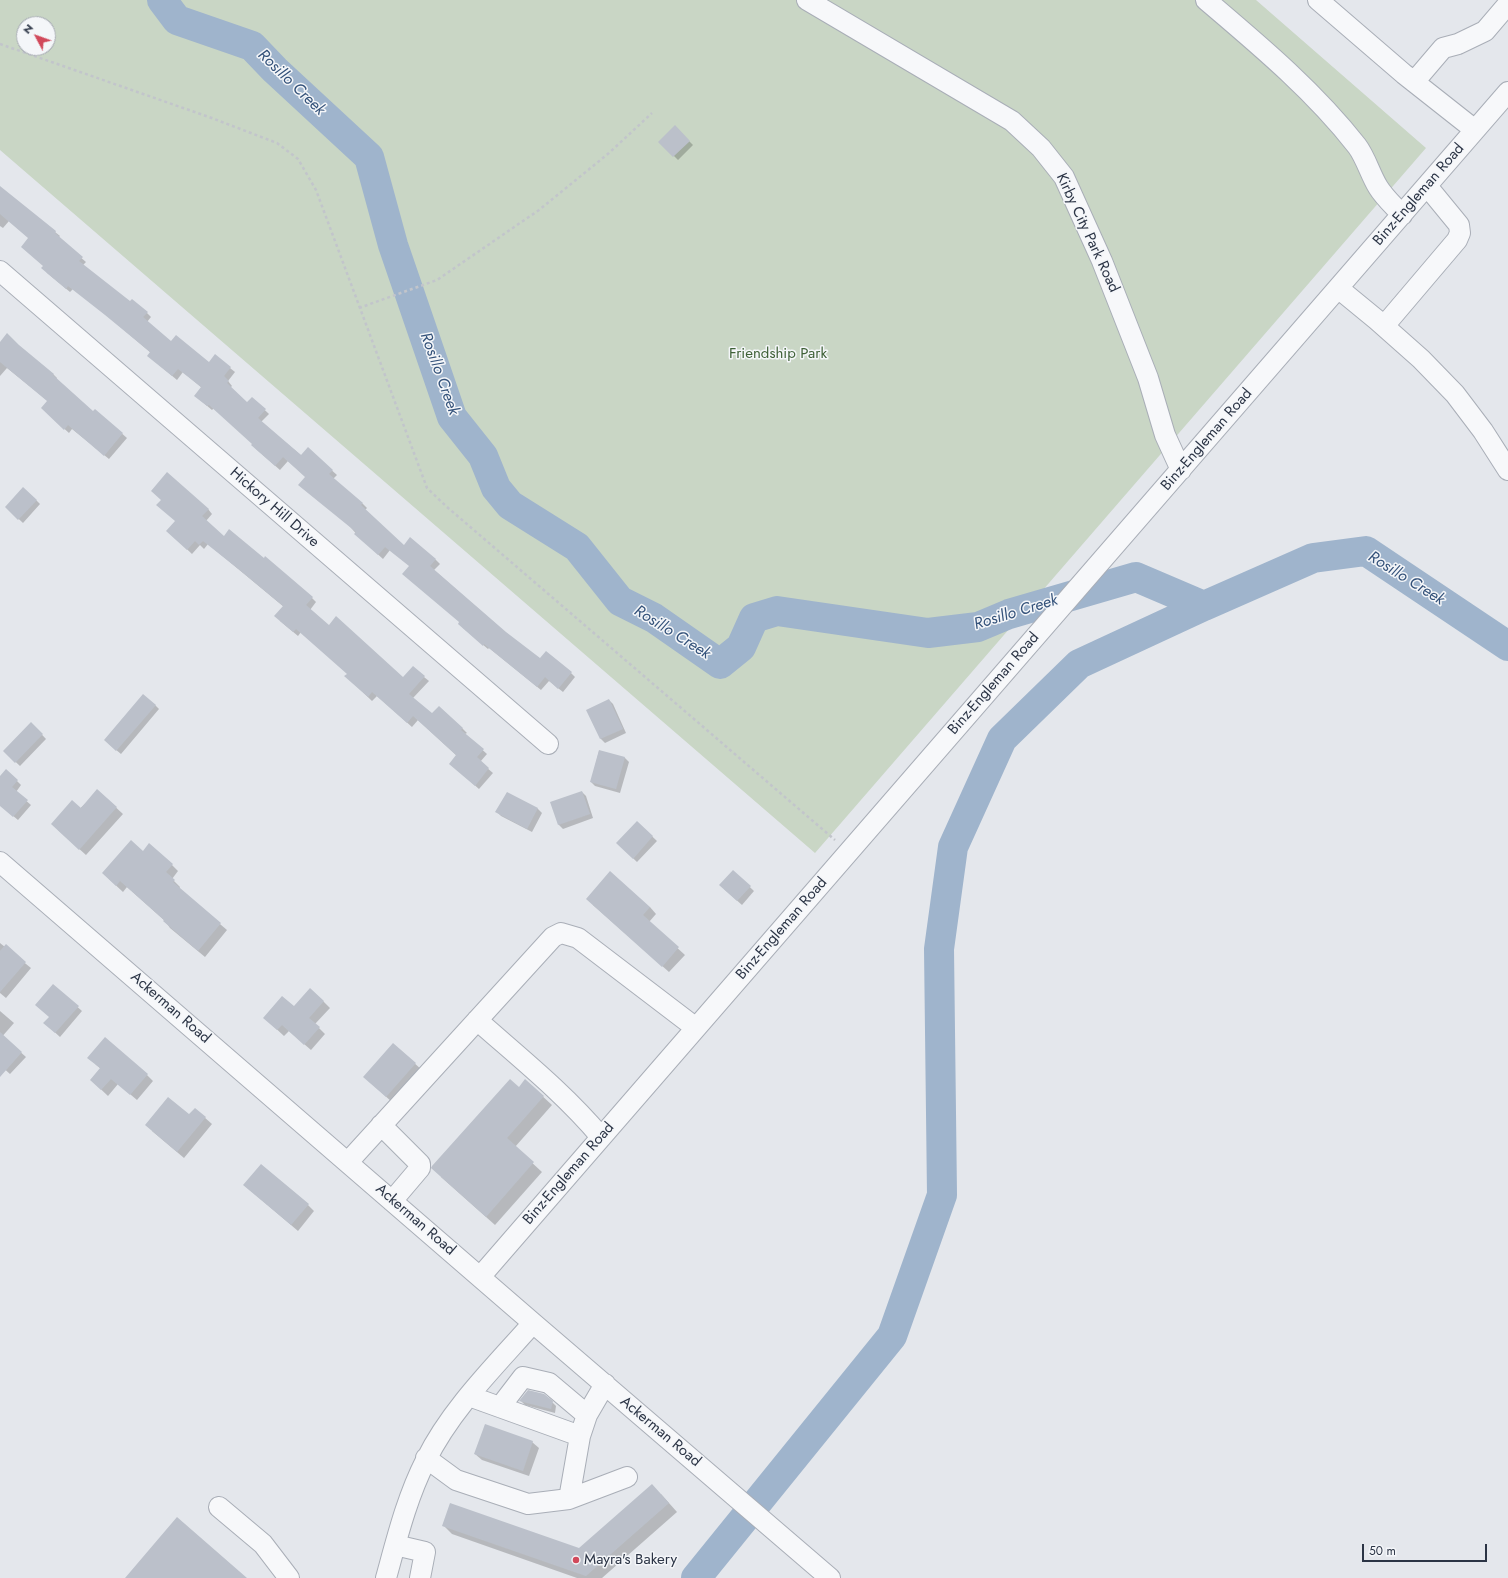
<!DOCTYPE html>
<style>
body{margin:0}
#map{position:relative;width:1508px;height:1578px;overflow:hidden;background:#e4e7ec;font-family:Jost,sans-serif}
canvas{display:block}
.north{position:absolute;left:16px;top:16px;width:40px;height:40px;box-sizing:border-box;background:#f4f6f9;border:1px solid #a4a8b1;border-radius:50%;rotate:311deg;font-size:11px;font-weight:700;line-height:16px;text-align:center;color:#2b3445}
.north::after{content:'';display:block;margin:auto;width:14px;height:18px;background:#d1495b;clip-path:polygon(50% 0,100% 100%,50% 72%,0 100%)}
.scale{position:absolute;left:1362px;top:1544px;width:125px;height:18px;box-sizing:border-box;border:2px solid #2b3445;border-top:0;padding-left:5px;font-size:12px;line-height:14px;white-space:nowrap;color:#2b3445;-webkit-text-stroke:3px #f4f6f9;paint-order:stroke}
</style>
<div id="map">
<canvas width="1508" height="1578"></canvas>
<div class="north">N</div>
<div class="scale">50 m</div>
</div>
<script>
const g = document.querySelector('canvas').getContext('2d');
g.lineJoin = 'round';
function fill(path, color) {
  g.fillStyle = color;
  g.fill(path, 'evenodd');
}
function trace(path, color, width, dash) {
  g.strokeStyle = color;
  g.lineWidth = width;
  g.lineCap = dash ? 'butt' : 'round';
  g.setLineDash(dash || []);
  g.stroke(path);
}
function drawText(font, color, halo, rows, align = 'center') {
  g.font = font + ' Jost,sans-serif';
  g.lineWidth = 3;
  g.setLineDash([]);
  g.textBaseline = 'middle';
  g.strokeStyle = halo;
  g.fillStyle = color;
  for (const [text, x, y, turn = 0] of rows) {
    g.save();
    g.translate(x, y);
    g.rotate((+turn || 0) * Math.PI / 180);
    g.textAlign = isNaN(turn) ? turn : align;
    if (halo) g.strokeText(text, 0, 0);
    g.fillText(text, 0, 0);
    g.restore();
  }
}
fill(new Path2D(`
 M0 0H1256L1426 148 815 853 0 150ZM24 24H48V48H24Z`), '#c9d6c5');
fill(new Path2D(`
 M675 127 693 145 678 160 660 142Z
 M0 187 55 232 60 236 58 238 86 262 83 265 130 302 147 313 151 317 147 322 171 343 209 363 215 356 235 372 228 381 232 386 230 388 247 404 252 398 269 414 261 422 302 456 308 449 337 475 333 479 363 504 367 508 365 510 404 546 411 539 436 560 440 564 434 570 505 632 540 660 571 673 575 677 563 692 549 681 541 690 489 648 488 649 463 628 460 622 403 574 410 566 390 550 383 559 360 538 306 477 288 461 280 470 256 449 253 444 214 408 212 410 200 400 202 388 183 372 177 380 153 360 151 353 111 319 73 289 70 292 47 273 29 238 9 221 3 228 0 226Z
 M0 343 19 346 53 374 57 378 56 380 93 413 95 410 127 438 109 459 72 429 69 433 46 412 48 401 7 368 0 376Z
 M36 500 40 504 23 523 6 507Z
 M208 509 212 514 206 521 224 537 312 598 316 602 310 610 329 626 403 679 424 677 429 681 413 698 432 715 462 728 467 733 465 734 487 754 480 762 493 773 479 789 455 768 457 756 418 720 412 727 377 696 372 701 350 680 348 674 301 632 298 636 280 621 284 607 208 544 204 549 200 545 192 554 172 535Z
 M609 700 613 704 626 733 605 743 601 739 588 710Z
 M155 705 159 709 121 754 109 744Z
 M31 723 46 739 20 766 4 751Z
 M599 751 625 758 629 762 620 793 595 786 591 782Z
 M0 777 17 781 21 785 16 792 31 805 18 820 0 805Z
 M98 791 123 814 86 855 58 830Z
 M582 792 586 796 593 818 563 829 559 825 552 802Z
 M507 793 538 809 542 813 532 832 501 816 497 812Z
 M637 822 657 841 637 862 617 843Z
 M143 852 172 865 178 871 172 879 180 887 179 889 227 930 205 957 170 928 165 921 127 887 123 892 109 879Z
 M733 871 754 891 742 905 724 889Z
 M593 905 650 907 656 914 649 922 685 955 669 972Z
 M0 943 31 968 6 998 0 993Z
 M53 985 82 1011 60 1037 49 1027Z
 M323 1001 330 1008 315 1024 325 1034 311 1050 289 1031 284 1036 271 1024 294 1008Z
 M0 1011 14 1023 0 1039Z
 M7 1040 26 1057 10 1074 0 1065V1047Z
 M393 1044 422 1070 393 1103 371 1083Z
 M95 1064 147 1075 153 1081 137 1100 118 1084 108 1096 91 1080 101 1069Z
 M526 1081 552 1105 515 1147 542 1172 495 1225 441 1177Z
 M195 1109 212 1124 184 1158 152 1131 189 1116Z
 M244 1185 308 1205 314 1211 298 1231Z
 M521 1401 552 1402 556 1406 555 1413 525 1405Z
 M532 1442 539 1448 529 1476 482 1460 475 1454Z
 M661 1494 677 1512 602 1578H577L452 1534 444 1526 579 1549Z`), '#0003');
trace(new Path2D(`
 M162 0 177 20 252 46 275 70 369 157 393 245 452 417 483 456 496 488 510 505 577 547 620 601 654 618 720 664 741 647 754 618 777 611 928 633 978 627 1009 614 1136 577 1204 606 1313 558 1366 551 1508 646
 M696 1578 892 1336 942 1195 939 949 953 847 1002 739 1079 664 1204 606`), '#9fb4cc', 30);
fill(new Path2D(`
 M675 125 690 141 673 157 658 142Z
 M0 186 56 231 55 233 83 257 79 261 130 301 132 299 148 312 143 317 171 341 176 335 209 362 215 354 231 367 224 376 229 381 227 383 247 402 252 397 266 409 258 418 301 455 308 447 333 470 329 474 363 503 361 505 404 545 410 537 436 559 430 566 506 632 540 658 546 651 572 672 558 689 545 677 537 687 484 644 483 646 458 624 459 622 402 574 409 566 385 547 378 555 354 534 356 532 298 485 305 477 283 457 275 466 251 445 252 444 209 405 207 406 194 396 201 387 178 369 172 376 147 356 150 352 105 315 68 286 66 289 41 268 43 266 21 247 28 238 0 214Z
 M7 333 19 345 54 374 53 375 93 411 95 409 123 433 104 456 68 425 64 430 41 408 47 401 0 362V342Z
 M167 472 209 509 202 516 224 536 229 529 264 558 265 556 313 597 306 605 329 625 336 616 403 677 413 666 425 676 409 694 432 713 439 706 463 728 461 730 484 749 477 757 489 768 475 786 449 764 456 755 413 716 407 723 372 692 368 697 344 676 347 674 296 629 293 632 274 616 283 606 242 572 203 541 199 545 195 541 187 550 166 531 175 521 156 505 161 500 151 491Z
 M23 487 37 500 18 520 5 507Z
 M143 694 156 705 116 751 104 740Z
 M609 699 623 729 600 739 586 710Z
 M31 722 43 734 15 763 3 751Z
 M599 750 625 757 616 789 590 782Z
 M6 769 18 780 12 787 28 800 13 817 0 806V776Z
 M97 789 117 807 79 850 51 824 72 800 81 808Z
 M582 791 590 814 558 825 550 802Z
 M507 792 538 808 527 829 495 812Z
 M637 821 653 836 633 859 616 843Z
 M131 840 143 851 149 843 173 864 166 872 175 880 173 882 221 923 198 951 163 921 164 920 120 881 116 886 102 873Z
 M733 870 751 886 737 901 719 885Z
 M610 871 650 907 643 915 679 947 662 967 586 899Z
 M6 944 26 962 0 992V951Z
 M53 984 79 1006 55 1033 43 1023 49 1017 35 1005Z
 M310 988 324 1001 309 1018 320 1027 304 1045 282 1025 277 1030 263 1018 282 996 294 1006Z
 M0 1032 22 1052 0 1077Z
 M105 1037 148 1074 130 1095 111 1079 101 1090 90 1080 100 1068 87 1058Z
 M393 1043 416 1063 386 1097 363 1077Z
 M510 1079 519 1087 525 1079 544 1096 507 1138 534 1162 486 1217 431 1168 432 1166Z
 M168 1097 189 1114 195 1108 206 1117 177 1152 145 1125Z
 M261 1164 309 1204 291 1225 243 1185Z
 M528 1390 544 1394 553 1401 551 1409 519 1401Z
 M485 1424 533 1441 523 1471 474 1454Z
 M652 1484 669 1503 586 1576 442 1526 450 1503 579 1548Z
 M177 1517 247 1578H125Z`), '#bbc0ca');
const minor = new Path2D(`
 M807 0 1012 121 1041 148 1064 177 1102 261 1148 378 1165 435 1181 470
 M1206 0C1259 45 1314 91 1357 146 1366 158 1370 174 1378 187 1384 197 1394 206 1402 215
 M1318 0 1404 74 1475 130
 M1414 82 1443 48 1458 44 1485 31 1508 4
 M0 271 548 744
 M1338 288 1377 320 1421 359 1455 394 1483 431 1508 470
 M1384 326 1457 240 1460 233 1459 225 1427 186
 M0 862 533 1323 830 1578
 M477 1020C520 1058 564 1093 601 1137
 M381 1125 420 1164V1168L392 1201
 M348 1162 553 937 561 933 578 938 696 1028
 M480 1277 1508 92
 M469 1396 580 1436
 M500 1407 523 1377 549 1383 587 1415
 M426 1458 456 1480 528 1504 569 1499 580 1436 587 1415 605 1384
 M569 1499 627 1477
 M219 1507 263 1544 289 1578
 M395 1545 425 1552 420 1578
 M386 1578C397 1538 407 1497 426 1460 451 1409 496 1365 533 1323`);
trace(minor, '#a9aeb7', 22);
trace(new Path2D(`
 M0 44 209 117 277 143 298 159 316 190 427 488 447 507 835 840
 M359 308 437 280 539 210 609 153 652 113`), '#c2c5cb', 2.5, [3, 3]);
trace(minor, '#f7f8fa', 20);
for (const [x, y, r, color] of [
 [576,1560,4,"#d1495b"]
]) {
  const dot = new Path2D();
  dot.arc(x, y, r, 0, 2 * Math.PI);
  g.fillStyle = color;
  g.fill(dot);
  trace(dot, '#f4f6f9', 1.5);
}
drawText('15px', '#2b3445', '#f4f6f9', [
 ["Binz-Engleman Road",1419,195,-49],
 ["Kirby City Park Road",1087,233,65],
 ["Binz-Engleman Road",1207,440,-49],
 ["Hickory Hill Drive",274,508,41],
 ["Binz-Engleman Road",994,684,-49],
 ["Binz-Engleman Road",782,929,-49],
 ["Ackerman Road",170,1008,41],
 ["Binz-Engleman Road",569,1174,-49],
 ["Ackerman Road",415,1220,41],
 ["Ackerman Road",660,1432,40]
]);
drawText('15px', '#3f6138', '#f4f6f9', [
 ["Friendship Park",778,354]
]);
drawText('15px', '#2b3445', '#f4f6f9', [
 ["Mayra's Bakery",584,1560]
], 'left');
drawText('italic 16px', '#34527a', '#f4f6f9', [
 ["Rosillo Creek",291,83,44],
 ["Rosillo Creek",439,374,70],
 ["Rosillo Creek",1406,579,32],
 ["Rosillo Creek",1016,613,-17],
 ["Rosillo Creek",672,633,32]
]);
</script>
